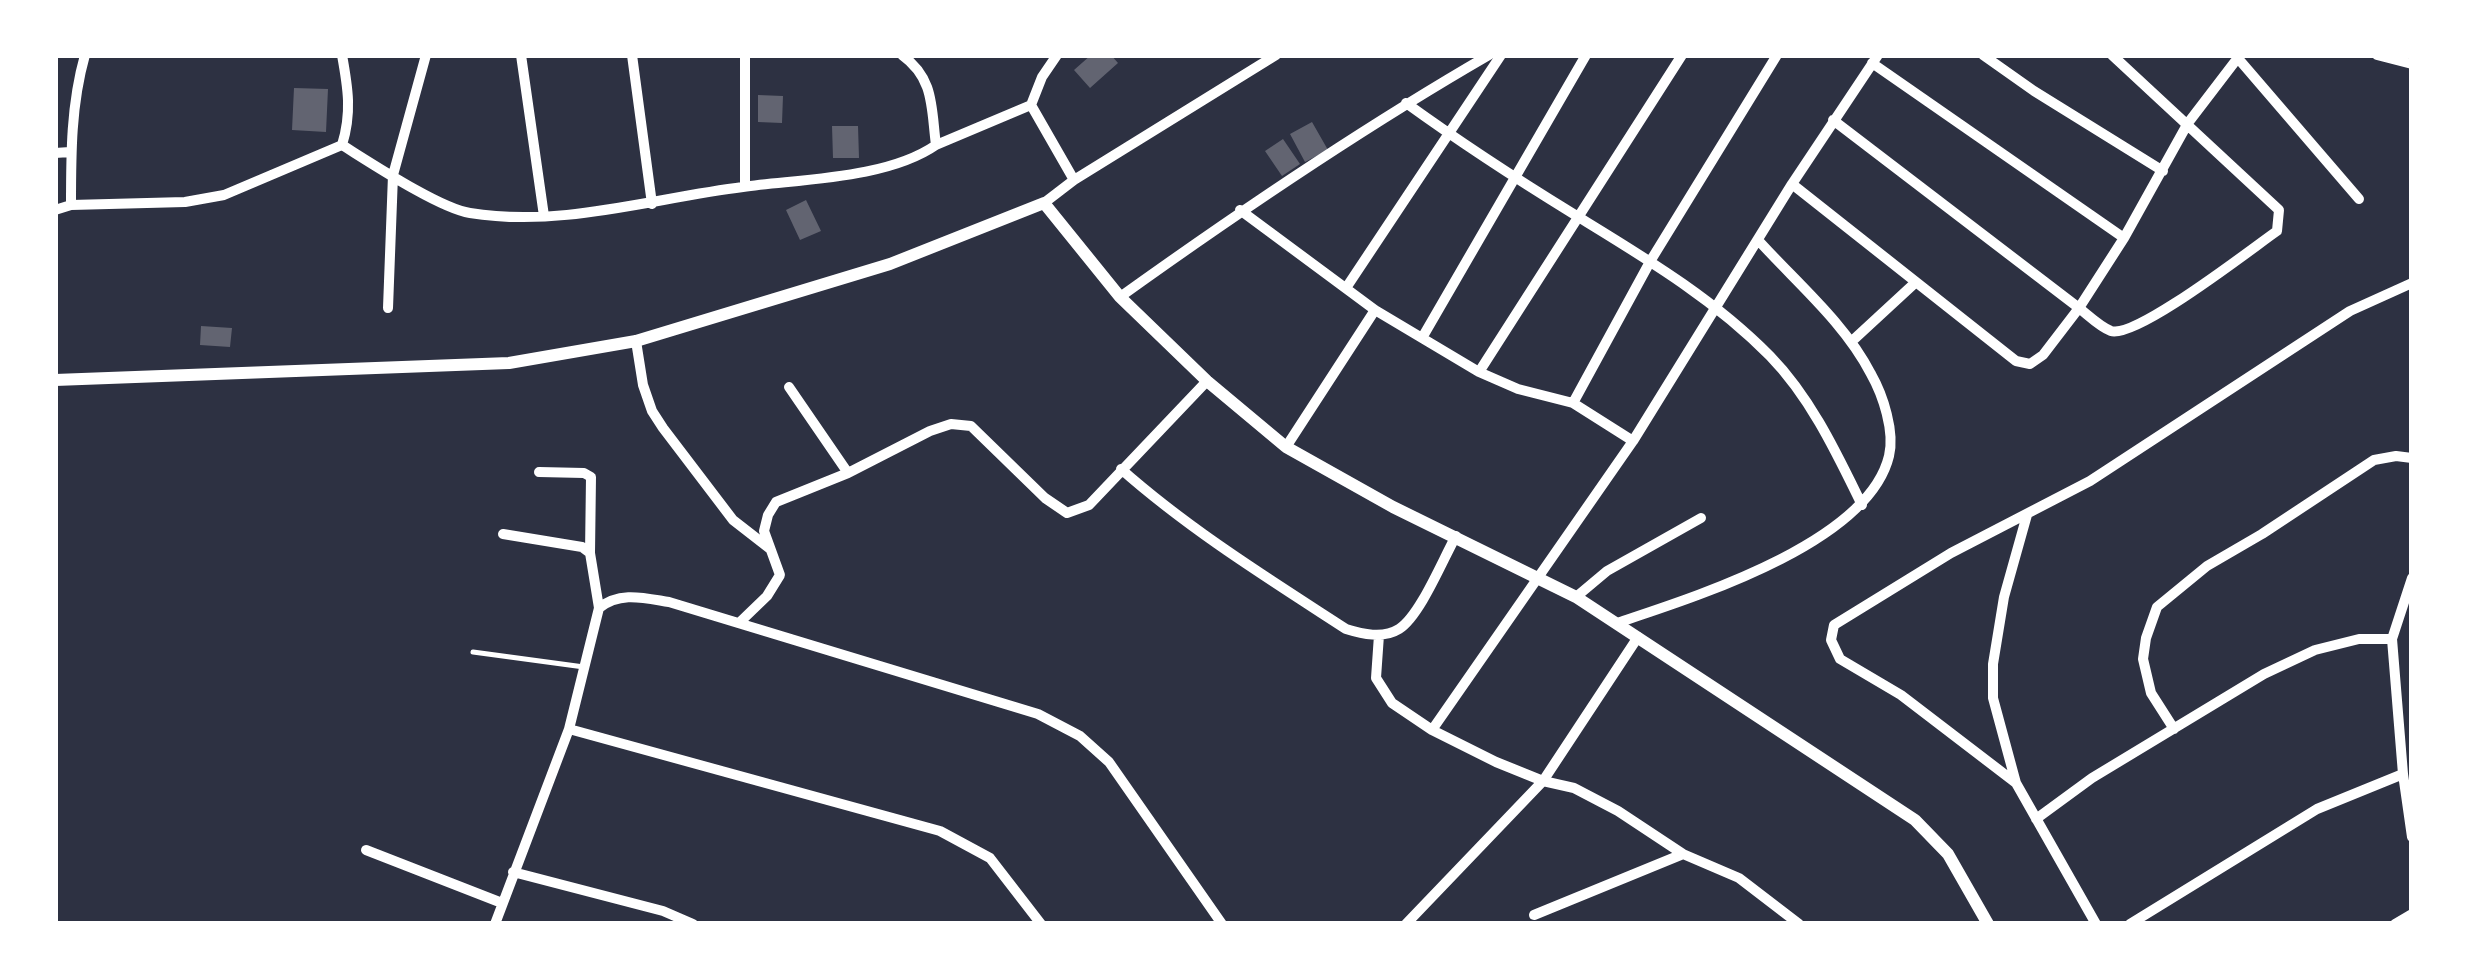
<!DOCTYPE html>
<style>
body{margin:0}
#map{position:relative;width:2467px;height:979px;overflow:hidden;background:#2d3142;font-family:"Exo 2",sans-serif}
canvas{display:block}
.frame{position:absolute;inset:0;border:58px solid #fff;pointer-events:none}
</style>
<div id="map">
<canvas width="2467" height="979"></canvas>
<div class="frame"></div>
</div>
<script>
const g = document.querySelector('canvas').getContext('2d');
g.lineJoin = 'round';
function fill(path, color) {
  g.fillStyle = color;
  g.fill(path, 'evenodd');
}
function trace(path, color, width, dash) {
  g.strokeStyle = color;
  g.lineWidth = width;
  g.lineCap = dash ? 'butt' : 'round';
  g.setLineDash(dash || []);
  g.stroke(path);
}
fill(new Path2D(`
 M1091 55H1111L1118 63 1090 88 1074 70Z
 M294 88 328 89 326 132 292 130Z
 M758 95 783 96 782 123 758 122Z
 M1312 122 1328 150 1305 162 1290 134Z
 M832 126H858L859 158H833Z
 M1283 139 1300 164 1282 176 1265 151Z
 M806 200 821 231 800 240 786 210Z
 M201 326 232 328 230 347 200 345Z`), '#626471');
trace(new Path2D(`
 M473 652 584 667`), '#fff', 5);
trace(new Path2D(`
 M521 55 544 216
 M632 55 652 204
 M745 55V186
 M902 55C935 79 931 108 936 145
 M1983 55 2034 91 2163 171
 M2377 55 2412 64
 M2236 56 2359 199
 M1872 63 2124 238
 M1406 103C1460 142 1515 178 1572 213 1642 256 1712 297 1770 356 1811 398 1837 454 1862 505
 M1031 105 1074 180
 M1833 120 2079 308C2088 315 2100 327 2111 331 2136 339 2251 249 2277 231L2279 210 2112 55
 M342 145C371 163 439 208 470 213 562 228 653 198 743 187 800 179 887 179 936 145L1031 105 1042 77 1057 55
 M342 145C352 113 348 88 342 55
 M55 153 70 152
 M1792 184 2016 361 2030 364 2043 355 2079 308 2124 238 2188 123 2240 55
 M1044 203 1074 180 1276 55
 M71 205C71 154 71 104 85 55
 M55 210 71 205 185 202 224 195 342 145
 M1240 210 1375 310 1479 372 1518 389 1573 403 1633 441
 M1346 288 1501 55
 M1120 297C1240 211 1361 129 1489 55
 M388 308 393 175 426 55
 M1422 338 1586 55
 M636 341 643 385 652 411 663 428 733 520 769 548
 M1851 342 1916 282
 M1479 372 1682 55
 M789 387 848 473
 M1573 403 1651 260 1777 55
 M1286 447 1375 310
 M1121 469C1190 530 1269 579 1346 629 1362 634 1383 639 1399 629 1420 616 1443 559 1456 536
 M539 472 584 473 591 477 590 553
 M2027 515 2004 597 1993 664V698L2016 783 2096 924
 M2412 578 2392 639 2403 774 2412 837
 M1576 597 1607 571 1701 518
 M599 608C620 591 644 598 669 602L1038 714 1080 736 1109 762 1222 924
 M739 623 767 596 780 575 764 531 768 515 776 502 848 473 930 431 951 424 971 426 1045 498 1067 513 1089 505 1207 381
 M1617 623C1695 597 1868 543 1889 456 1895 432 1883 395 1871 374 1845 323 1796 282 1758 240
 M1379 635 1376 678 1392 703 1432 730 1496 762 1543 781 1574 788 1618 811 1683 854 1739 878 1799 924
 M569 729 940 831 990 858 1041 924
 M2174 729 2151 693 2143 659 2146 638 2157 607 2207 566 2262 534 2374 460 2396 456 2412 458
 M1432 730 1633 441 1792 184 1878 55
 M2016 783 1901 695 1840 659 1831 640 1834 625 1951 553 2090 481 2350 311 2412 283
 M2036 819 2092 778 2264 674 2315 650 2359 639H2392
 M366 850 502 903
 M513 872 663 911 693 924
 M1534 915 1683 854
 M495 924 569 729 599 608 590 553 582 547 503 534
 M1406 924 1543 781 1638 637
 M2130 924 2317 809 2403 774
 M2395 924 2412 914`), '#fff', 10);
trace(new Path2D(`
 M55 380 509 363 636 341 890 264 1044 203 1120 297 1207 381 1286 447 1393 507 1576 597 1915 820 1948 854 1988 924`), '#fff', 12);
</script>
